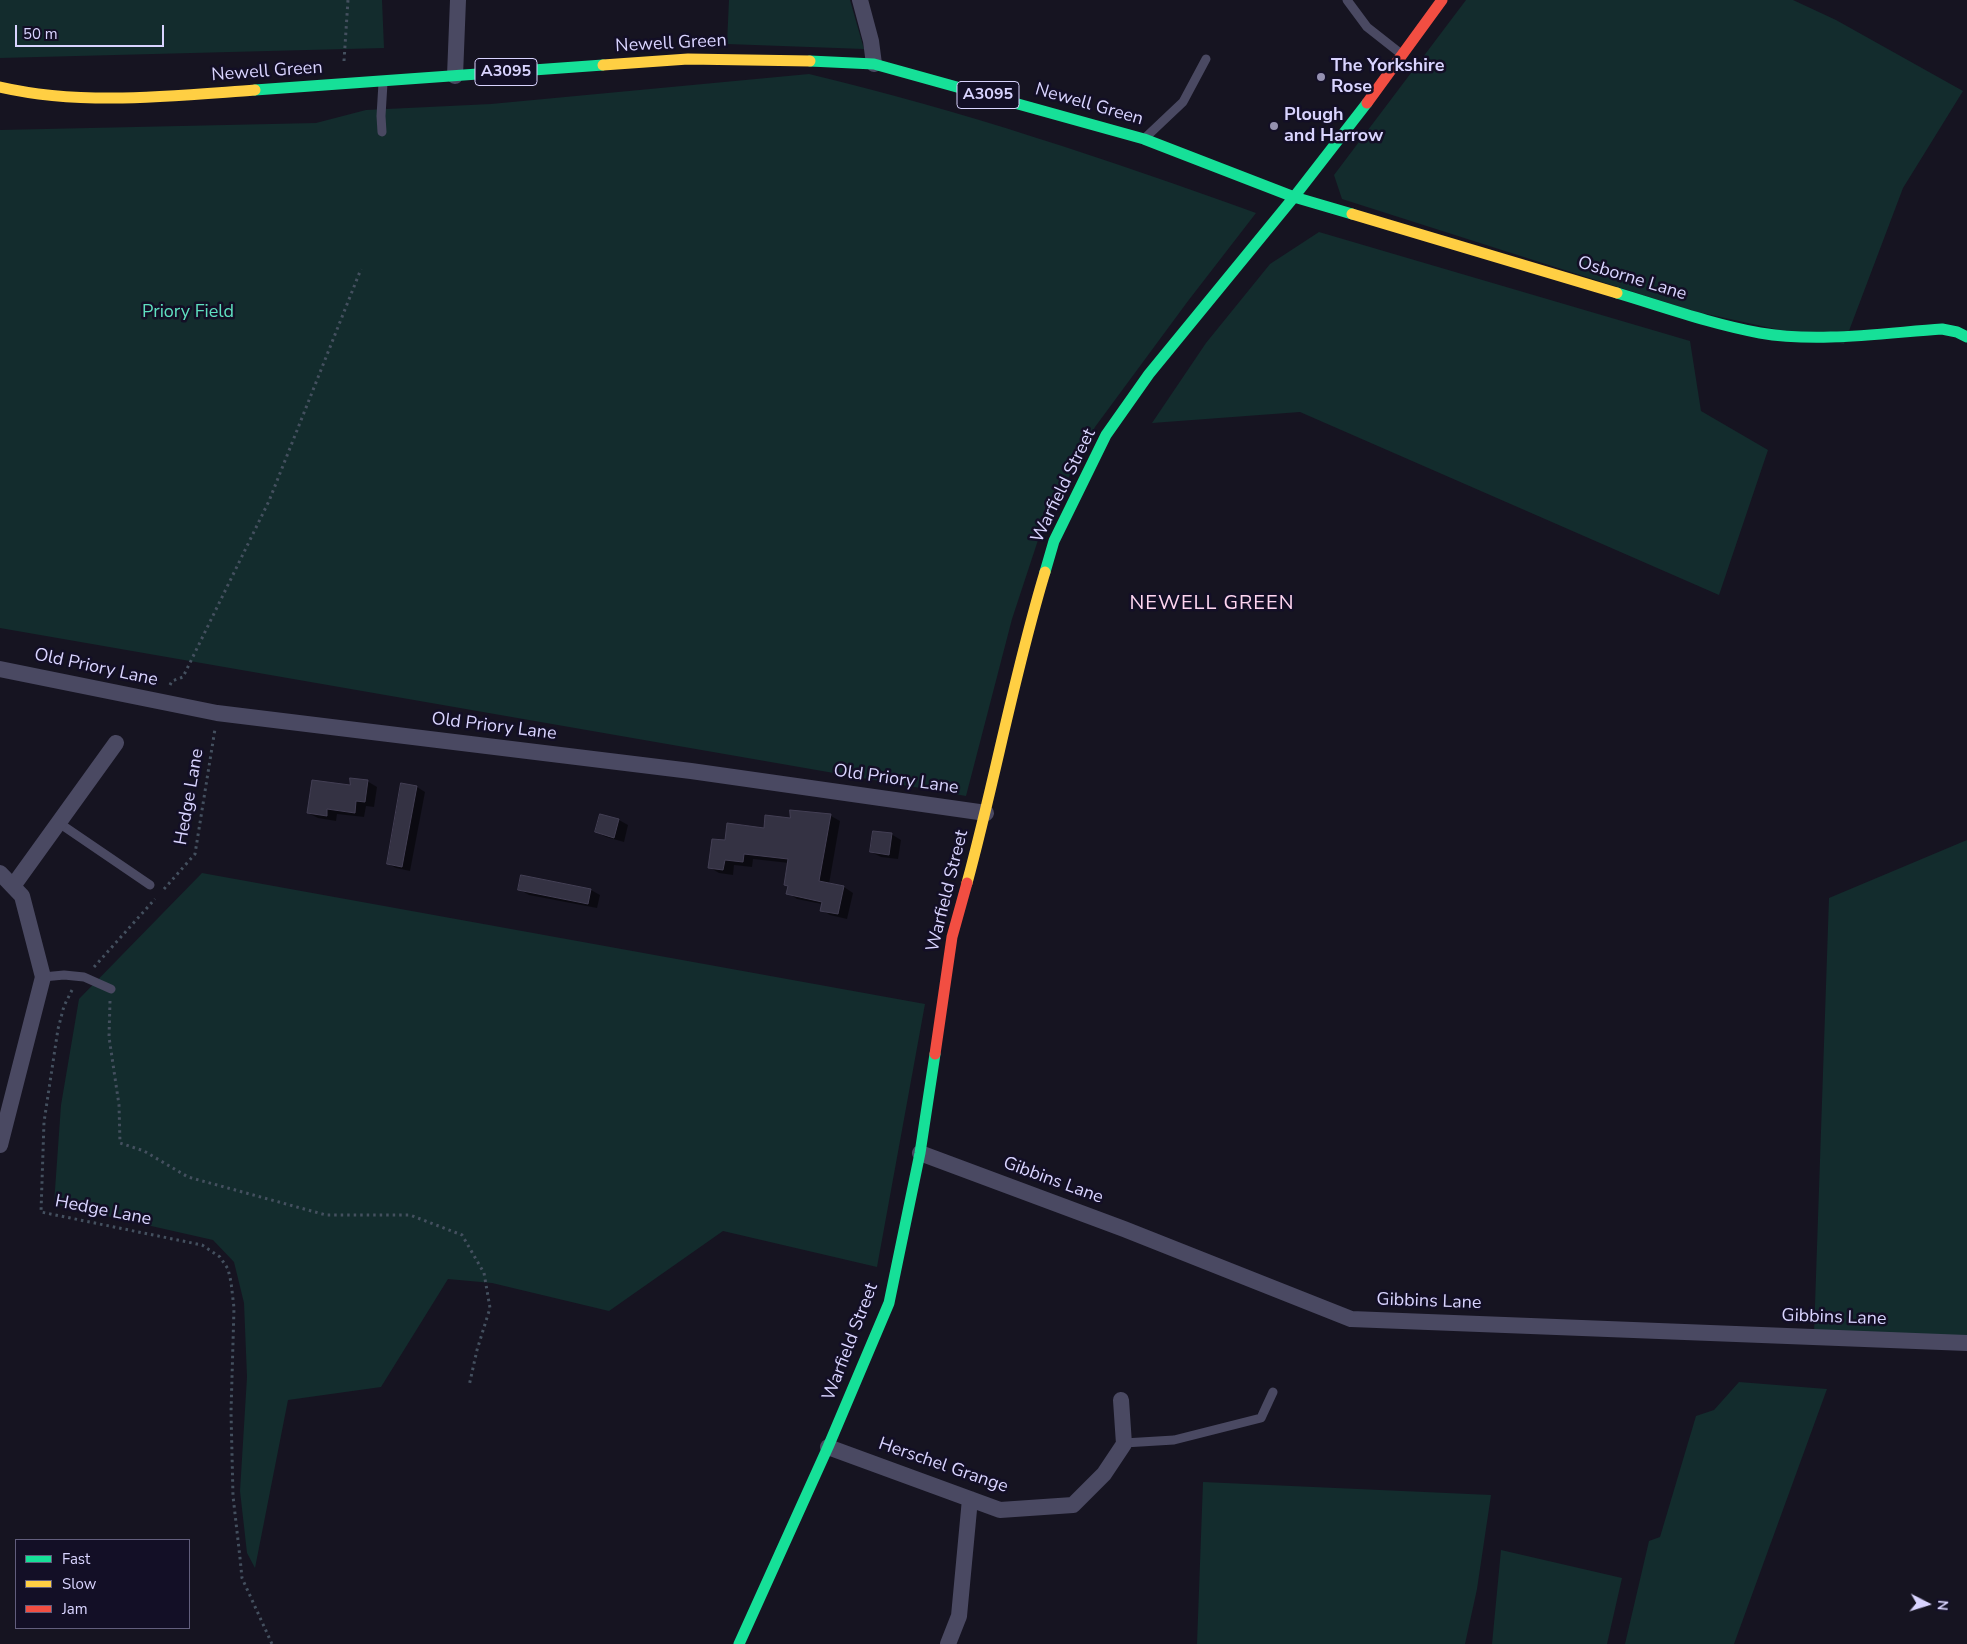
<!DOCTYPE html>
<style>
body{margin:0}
#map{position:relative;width:1967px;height:1644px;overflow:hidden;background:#161421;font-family:"Nunito Sans",sans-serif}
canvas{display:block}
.legend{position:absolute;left:15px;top:1539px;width:175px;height:90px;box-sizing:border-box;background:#130f26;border:1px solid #625e7d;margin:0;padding:6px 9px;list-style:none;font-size:15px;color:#d9d4ff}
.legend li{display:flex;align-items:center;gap:10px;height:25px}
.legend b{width:25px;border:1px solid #625e7d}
.north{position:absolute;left:1902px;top:1579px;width:50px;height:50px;-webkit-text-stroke:4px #130f26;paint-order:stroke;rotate:95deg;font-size:14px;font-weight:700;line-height:20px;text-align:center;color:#d9d4ff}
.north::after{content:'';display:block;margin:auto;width:18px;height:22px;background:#d9d4ff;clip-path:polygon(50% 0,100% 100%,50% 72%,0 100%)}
.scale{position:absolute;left:15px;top:25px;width:149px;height:22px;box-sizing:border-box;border:2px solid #d9d4ff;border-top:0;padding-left:6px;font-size:15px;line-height:18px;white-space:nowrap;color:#d9d4ff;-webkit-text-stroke:4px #130f26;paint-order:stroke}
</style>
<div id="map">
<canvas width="1967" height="1644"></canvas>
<ul class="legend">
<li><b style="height:6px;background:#16e098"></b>Fast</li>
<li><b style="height:6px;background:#ffcf43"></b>Slow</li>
<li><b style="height:6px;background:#f24e42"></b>Jam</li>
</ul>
<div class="north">N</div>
<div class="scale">50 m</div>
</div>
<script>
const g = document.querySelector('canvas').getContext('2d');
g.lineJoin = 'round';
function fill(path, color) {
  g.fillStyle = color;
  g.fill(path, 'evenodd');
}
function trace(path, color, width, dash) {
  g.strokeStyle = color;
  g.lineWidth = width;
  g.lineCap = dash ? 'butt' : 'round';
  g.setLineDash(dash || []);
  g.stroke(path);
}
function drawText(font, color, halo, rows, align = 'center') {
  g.font = font + ' "Nunito Sans",sans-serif';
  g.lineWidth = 5;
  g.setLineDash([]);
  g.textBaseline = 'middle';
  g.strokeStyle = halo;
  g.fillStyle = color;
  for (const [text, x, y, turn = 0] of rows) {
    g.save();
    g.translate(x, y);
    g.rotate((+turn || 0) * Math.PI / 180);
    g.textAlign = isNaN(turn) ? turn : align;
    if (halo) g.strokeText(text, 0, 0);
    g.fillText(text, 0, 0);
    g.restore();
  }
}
fill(new Path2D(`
 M0 0H382L384 48 0 58Z
 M729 0H850L864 49 727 44Z
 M1466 0H1793L1836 20 1963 91 1903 188 1844 344 1693 311 1342 199 1334 175Z
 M809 74C961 110 1109 160 1256 213L1188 301 1095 427 1042 528 1012 619 966 796 0 628V130L316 123 366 110 491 104Z
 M1319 232 1690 341 1701 411 1768 450 1719 595 1300 412 1152 423 1206 343 1270 264Z
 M1967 840V1339L1814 1334 1829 898Z
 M202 873 925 1004 877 1267 723 1231 609 1311 492 1283 448 1279 381 1387 288 1400 255 1568 247 1553 240 1491 247 1377 244 1303 234 1262 213 1240 54 1204 61 1105 79 999Z
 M1739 1382 1827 1389 1734 1644H1625L1649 1541 1660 1537 1696 1416 1714 1410Z
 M1203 1482 1491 1495 1477 1589 1465 1644H1197Z
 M1501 1550 1622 1578 1607 1644H1492Z`), '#132c2d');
fill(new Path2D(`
 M367 781 377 787 374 807 366 806 364 817 337 814 336 821 318 818 308 813 351 786Z
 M417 787 425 792 410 871 396 868 388 864Z
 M601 815 619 820 628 825 624 842 606 837 596 832Z
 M831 816 840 821 829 884 844 887 853 893 847 919 830 915 821 910 822 904 797 899 788 893 789 887 785 885 789 863 753 859 752 867 734 865 733 875 719 873 709 867 726 842 791 819Z
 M891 834 901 840 898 859 881 857 871 852Z
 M519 889 591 890 600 895 597 908 529 895Z`), '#0007');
const building = new Path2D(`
 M350 778 368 780 365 802 356 801 355 813 327 809V816L307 813 312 780 350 785Z
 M401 783 417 786 402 867 387 864Z
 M790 810 831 814 819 881 844 886 838 914 820 911 822 902 786 894 788 886 784 885 788 859 744 854 743 862 725 860 723 870 708 868 712 839 725 840 727 823 764 828 765 815 790 818Z
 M600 814 619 819 614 838 595 832Z
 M873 831 892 833 889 855 870 852Z
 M521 875 591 889 588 904 518 890Z`);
fill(building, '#343243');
trace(building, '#433f54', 1);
trace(new Path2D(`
 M344 61 348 0
 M170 685 172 681 183 677 269 501 361 269
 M164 889 195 854 215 729
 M94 967 155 899
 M72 990 64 1006 58 1029 44 1122 41 1212 202 1245 220 1257 228 1269 231 1282 234 1308 231 1412 233 1496 240 1558 242 1578 272 1644
 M110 1001 109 1037 119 1105 120 1143 144 1151 188 1177 326 1215H410L462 1235 484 1273 490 1308 477 1350 469 1386`), '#44505f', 3, [2.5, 4]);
trace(new Path2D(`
 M1347 0 1367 27 1400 53
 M382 132 381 116 383 83
 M1146 137 1183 102 1206 59
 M59 823 150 885
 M43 977 64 975 84 977 111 989
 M1124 1443 1174 1440 1261 1418 1273 1392`), '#4a4962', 9);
trace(new Path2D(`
 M860 0 871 41 874 64
 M455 76 458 0
 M0 669 217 713 691 771 986 813
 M0 873 22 896 43 977 0 1145
 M13 886 116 743
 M920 1153 1124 1229 1351 1319 1967 1343
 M828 1447 1000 1510 1073 1505 1104 1474 1124 1444 1121 1400
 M948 1644 959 1616 970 1499`), '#4a4962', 16);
trace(new Path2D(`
 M810 61 874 64 1144 139 1294 197 1367 103
 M255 90 603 65
 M1617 293C1664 307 1711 324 1760 333 1817 343 1884 333 1942 329L1957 332 1967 337
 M1045 572 1054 541 1106 435 1149 374 1294 197 1352 214
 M739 1644 828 1447 889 1303 920 1153 935 1054`), '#16e098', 11);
trace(new Path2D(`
 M603 65 688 59 810 61
 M0 87C83 106 171 96 255 90
 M1352 214 1617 293
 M967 883C995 780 1014 674 1045 572`), '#ffcf43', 11);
trace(new Path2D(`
 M1367 103 1442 0
 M935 1054 952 937 967 883`), '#f24e42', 11);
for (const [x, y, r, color] of [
 [1321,77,5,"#9591b1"],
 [1274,126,5,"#9591b1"]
]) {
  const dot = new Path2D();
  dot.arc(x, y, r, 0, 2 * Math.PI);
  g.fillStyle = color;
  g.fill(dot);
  trace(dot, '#130f26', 2);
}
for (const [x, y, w] of [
 [506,72,62],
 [988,95,62]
]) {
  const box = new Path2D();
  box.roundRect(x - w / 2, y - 13.5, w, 27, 4);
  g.fillStyle = '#130f26';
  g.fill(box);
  trace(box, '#d9d4ff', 1);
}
drawText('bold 16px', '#d9d4ff', null, [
 ["A3095",506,72],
 ["A3095",988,95]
]);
drawText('18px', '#d9d4ff', '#130f26', [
 ["Newell Green",671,44,-3],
 ["Newell Green",267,72,-4],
 ["Newell Green",1089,105,16],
 ["Osborne Lane",1632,279,17],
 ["Warfield Street",1064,486,-64],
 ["Old Priory Lane",96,668,12],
 ["Old Priory Lane",494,727,7],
 ["Old Priory Lane",896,780,8],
 ["Hedge Lane",190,797,-80],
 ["Warfield Street",948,891,-76],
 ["Gibbins Lane",1053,1181,20],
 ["Hedge Lane",103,1211,11],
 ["Gibbins Lane",1429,1302,2],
 ["Gibbins Lane",1834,1318,2],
 ["Warfield Street",851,1342,-69],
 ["Herschel Grange",943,1466,19]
]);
drawText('bold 18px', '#d9d4ff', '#130f26', [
 ["The Yorkshire",1331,67],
 ["Rose",1331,88],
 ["Plough",1284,116],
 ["and Harrow",1284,137]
], 'left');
drawText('18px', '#5fe0c0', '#130f26', [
 ["Priory Field",188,313]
]);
g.letterSpacing = '1px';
drawText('20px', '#ffd6f0', '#130f26', [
 ["NEWELL GREEN",1212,604]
]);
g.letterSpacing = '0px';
</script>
